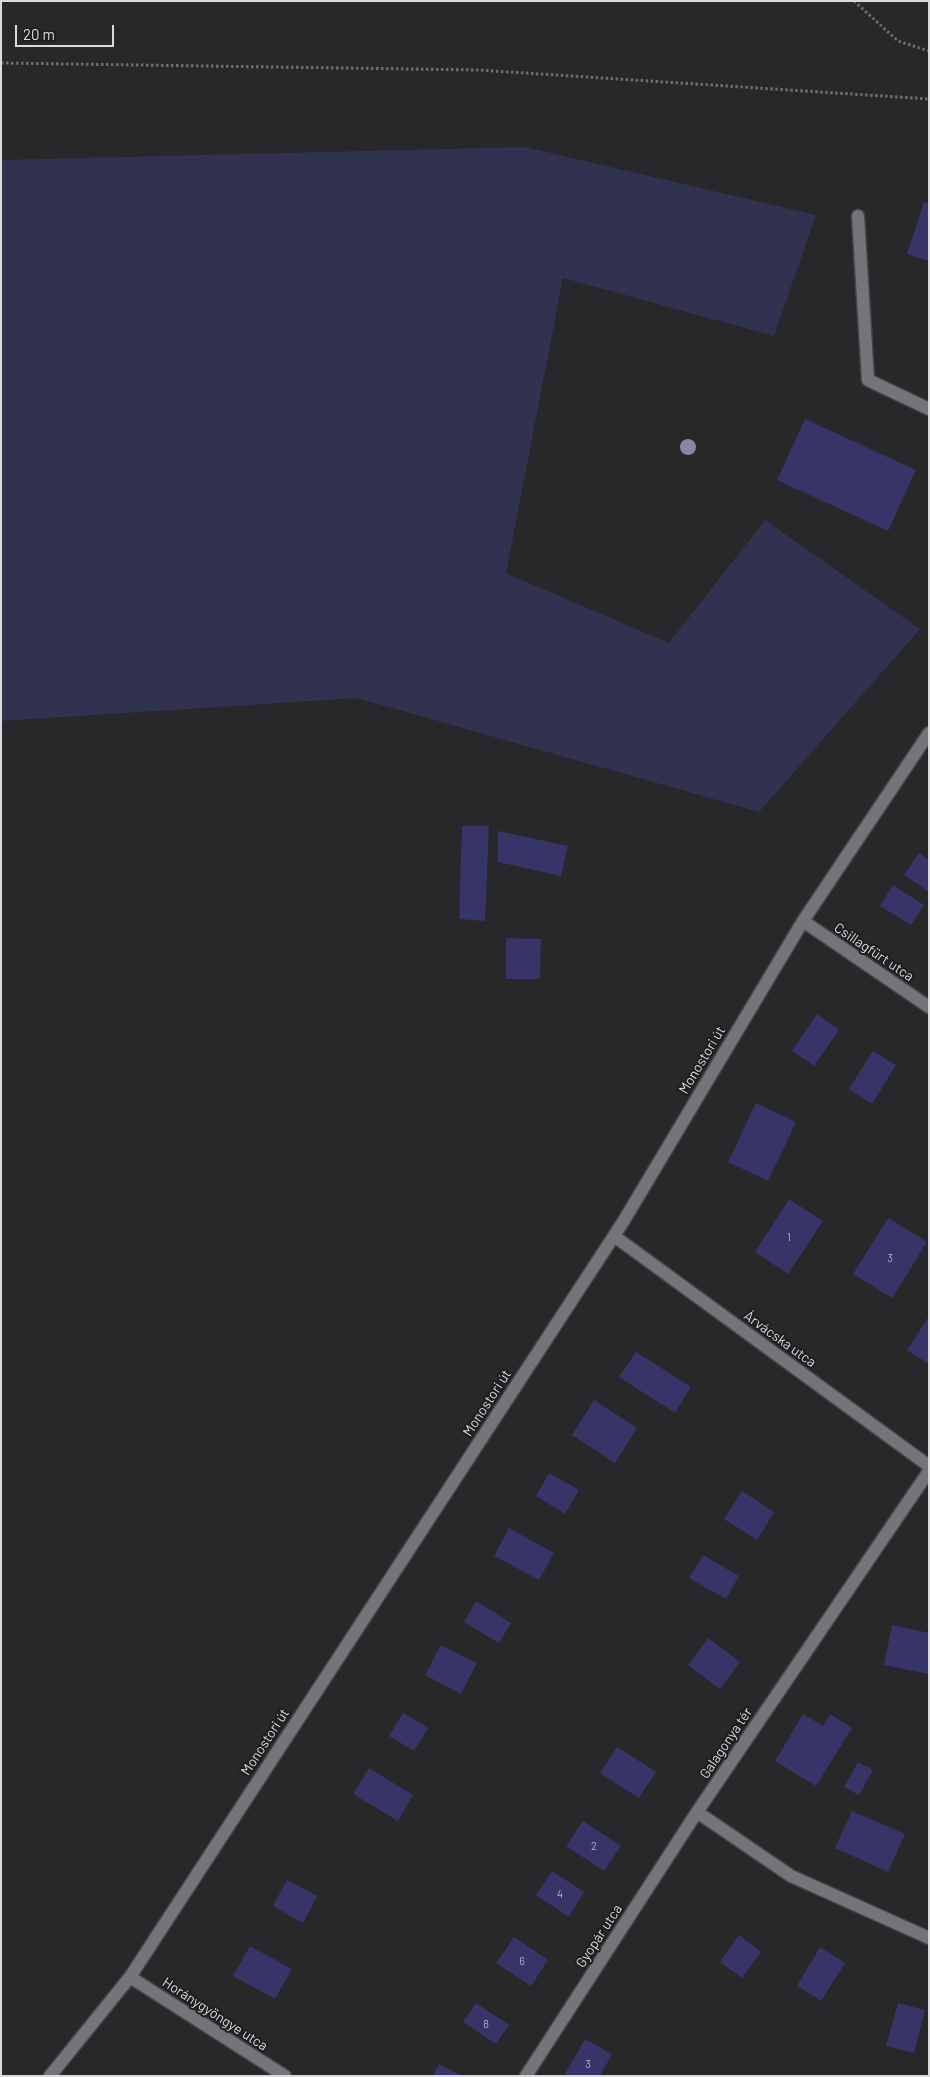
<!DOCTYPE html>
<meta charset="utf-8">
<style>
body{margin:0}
#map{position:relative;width:930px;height:2077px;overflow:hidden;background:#28282b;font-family:Barlow,sans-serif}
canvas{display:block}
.frame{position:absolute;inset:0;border:2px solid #d9dadc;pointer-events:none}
.scale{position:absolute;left:15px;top:25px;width:99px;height:22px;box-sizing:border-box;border:2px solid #d9dadc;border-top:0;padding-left:6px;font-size:15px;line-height:18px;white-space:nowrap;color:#d9dadc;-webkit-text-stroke:4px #1e1e21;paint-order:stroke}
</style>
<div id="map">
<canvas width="930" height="2077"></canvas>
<div class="frame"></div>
<div class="scale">20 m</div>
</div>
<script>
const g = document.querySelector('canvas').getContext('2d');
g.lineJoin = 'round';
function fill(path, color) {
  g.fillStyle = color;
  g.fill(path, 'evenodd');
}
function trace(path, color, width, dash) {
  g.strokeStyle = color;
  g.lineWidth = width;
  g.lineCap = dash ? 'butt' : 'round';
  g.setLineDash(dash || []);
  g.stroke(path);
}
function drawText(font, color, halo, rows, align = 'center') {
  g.font = font + ' Barlow,sans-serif';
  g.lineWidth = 4;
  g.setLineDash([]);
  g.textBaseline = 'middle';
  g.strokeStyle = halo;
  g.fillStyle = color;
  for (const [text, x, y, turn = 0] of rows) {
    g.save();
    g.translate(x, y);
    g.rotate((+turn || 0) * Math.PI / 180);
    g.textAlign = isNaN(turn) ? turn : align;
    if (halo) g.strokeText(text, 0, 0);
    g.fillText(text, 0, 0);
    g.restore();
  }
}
fill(new Path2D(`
 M525 147 816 215 774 336 563 278 506 573 669 643 765 520 920 629 759 812 357 698 1 721V160Z`), '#313150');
fill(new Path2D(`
 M924 202 929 204V261L907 254Z
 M805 419 916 470 888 531 777 480Z
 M462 826H489L485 921 459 919Z
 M498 831 568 846 561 876 498 862Z
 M919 853 929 860V892L904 875Z
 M893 885 924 905 911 925 880 906Z
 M506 938 541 939 540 979H506Z
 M817 1014 839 1030 814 1066 792 1051Z
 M873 1051 896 1065 872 1104 849 1089Z
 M756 1103 796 1122 768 1181 728 1162Z
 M789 1199 823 1221 788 1274 755 1252Z
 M888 1218 927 1242 892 1298 853 1274Z
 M929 1316V1364L907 1350Z
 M636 1352 691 1387 675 1413 619 1377Z
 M594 1400 637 1428 615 1463 572 1435Z
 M549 1473 579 1490 565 1514 536 1496Z
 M742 1491 774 1512 757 1540 724 1519Z
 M509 1528 554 1553 539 1580 494 1556Z
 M703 1555 739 1576 726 1599 689 1578Z
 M476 1601 511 1623 499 1643 464 1622Z
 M892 1625 929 1633V1674L884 1665Z
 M708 1638 740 1662 720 1689 688 1665Z
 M441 1645 477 1663 461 1694 425 1675Z
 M403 1713 428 1728 414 1751 389 1736Z
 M803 1714 823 1726 830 1714 852 1728 816 1786 775 1761Z
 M617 1747 656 1772 639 1798 600 1773Z
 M858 1762 873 1770 859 1795 844 1787Z
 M369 1768 413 1795 398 1821 353 1794Z
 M852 1811 905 1834 888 1872 835 1848Z
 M583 1821 621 1846 604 1871 566 1846Z
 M552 1871 584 1892 569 1917 536 1895Z
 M287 1880 317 1896 303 1923 273 1906Z
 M739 1935 761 1952 742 1978 720 1962Z
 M514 1937 548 1960 531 1986 496 1963Z
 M250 1946 292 1969 275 1999 233 1976Z
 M820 1947 845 1963 821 2001 797 1986Z
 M476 2003 509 2025 496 2044 463 2022Z
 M898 2003 925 2010 914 2053 886 2046Z
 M585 2039 612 2054 600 2076H569L565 2074Z
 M439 2064 462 2076H433Z`), '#373467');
const minor = new Path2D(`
 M858 216 868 380 929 409
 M803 921 929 1007
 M614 1236 929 1466
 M697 1812 791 1876 929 1938
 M130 1977 285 2076
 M50 2076 130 1977 623 1222 803 921 929 733
 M526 2076 697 1812 929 1471`);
trace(minor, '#454548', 15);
trace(new Path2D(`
 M854 1 898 41 929 51
 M1 63 478 70 929 99`), '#6d6d70', 3, [2.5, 2.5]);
trace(minor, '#757579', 12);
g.fillStyle = '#87889c';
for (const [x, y] of [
 [688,447]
]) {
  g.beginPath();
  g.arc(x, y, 8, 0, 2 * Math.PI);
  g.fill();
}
drawText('11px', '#b0b0bf', null, [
 ["1",789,1237],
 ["3",890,1258],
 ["2",594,1846],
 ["4",560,1894],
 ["6",522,1961],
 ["8",486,2024],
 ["3",588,2064]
]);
drawText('14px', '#d9dadc', '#1e1e21', [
 ["Csillagfürt utca",874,952,34],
 ["Monostori út",702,1060,-59],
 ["Árvácska utca",780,1339,36],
 ["Monostori út",487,1403,-57],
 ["Monostori út",265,1742,-57],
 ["Galagonya tér",726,1743,-56],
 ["Gyopár utca",599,1936,-57],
 ["Horánygyöngye utca",215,2014,33]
]);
</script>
